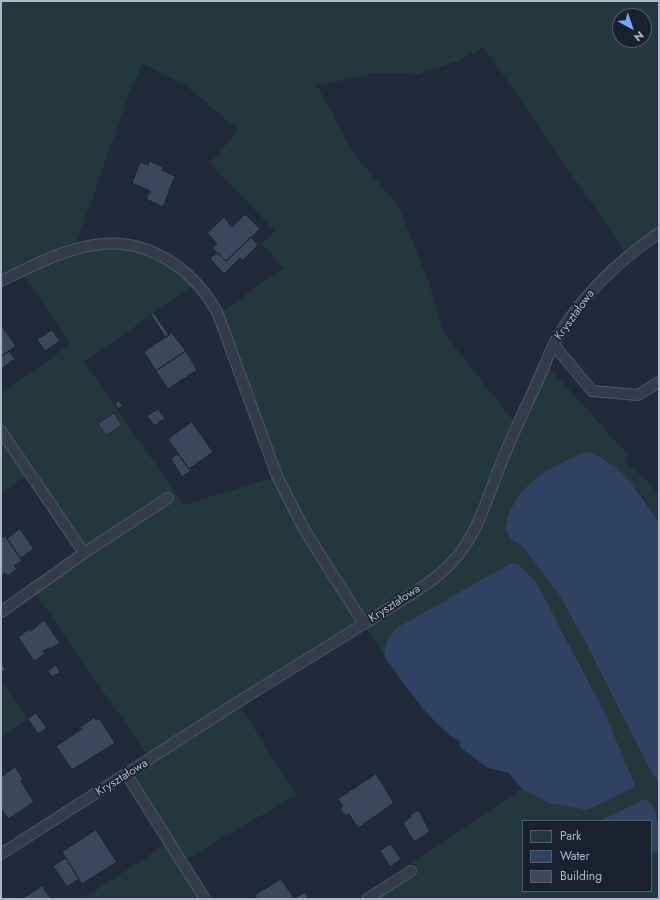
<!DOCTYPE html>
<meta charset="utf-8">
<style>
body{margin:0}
#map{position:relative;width:660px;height:900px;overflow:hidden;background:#202a3b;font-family:Jost,sans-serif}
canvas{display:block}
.frame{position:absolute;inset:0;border:2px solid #aeb7c8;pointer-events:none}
.legend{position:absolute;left:522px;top:820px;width:130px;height:72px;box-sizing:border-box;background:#192130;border:1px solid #555d6d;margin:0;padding:5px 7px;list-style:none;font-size:12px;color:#aeb7c8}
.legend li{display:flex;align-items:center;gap:8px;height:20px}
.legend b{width:20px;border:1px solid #555d6d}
.north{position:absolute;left:612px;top:8px;width:40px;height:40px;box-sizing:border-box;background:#192130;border:1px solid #555d6d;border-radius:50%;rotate:140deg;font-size:11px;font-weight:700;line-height:16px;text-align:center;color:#aeb7c8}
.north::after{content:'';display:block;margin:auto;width:14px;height:18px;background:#7ca7ff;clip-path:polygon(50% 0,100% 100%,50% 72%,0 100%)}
</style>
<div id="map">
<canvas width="660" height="900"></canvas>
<div class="frame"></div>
<ul class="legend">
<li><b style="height:11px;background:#22383c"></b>Park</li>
<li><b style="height:11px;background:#304262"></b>Water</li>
<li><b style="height:11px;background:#3b485b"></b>Building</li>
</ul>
<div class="north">N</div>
</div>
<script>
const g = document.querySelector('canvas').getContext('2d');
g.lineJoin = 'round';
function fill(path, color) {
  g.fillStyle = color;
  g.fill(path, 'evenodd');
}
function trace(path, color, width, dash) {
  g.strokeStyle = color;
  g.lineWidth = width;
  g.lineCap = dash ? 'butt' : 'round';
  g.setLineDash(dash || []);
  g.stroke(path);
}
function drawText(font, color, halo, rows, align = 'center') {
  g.font = font + ' Jost,sans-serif';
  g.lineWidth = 3.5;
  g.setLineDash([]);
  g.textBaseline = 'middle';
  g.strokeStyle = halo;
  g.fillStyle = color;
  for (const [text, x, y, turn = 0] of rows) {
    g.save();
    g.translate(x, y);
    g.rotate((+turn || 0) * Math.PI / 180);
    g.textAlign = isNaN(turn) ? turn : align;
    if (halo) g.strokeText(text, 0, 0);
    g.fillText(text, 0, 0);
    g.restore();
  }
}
fill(new Path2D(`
 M1 1H659V233L628 256 484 47 455 62 417 74 374 73 317 86 356 157 398 205 429 283 443 332 517 425 545 363 628 455 626 462 652 486 659 496V524L644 497 604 458 520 495 511 508 505 528 516 543 525 549 541 568 559 594 587 645 650 770 659 783V819L651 803 645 799 599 821H523V891H651V854L659 850V899H367L416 868 412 862 522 789 548 803 587 810 634 783 604 711 563 631 511 563 455 596 385 648 384 656 364 624 238 703 296 795 182 862 205 899H83L169 842 127 775 150 759 33 590 84 553 30 473 1 493V393L71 344 21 272 1 281ZM620 16H644V40H620ZM143 64 186 86 239 130 210 163 275 231 262 244 284 268 218 314 277 476 184 505 84 362 197 283 139 247 93 245 74 250 133 83Z
 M1 680 28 719 1 737Z`), '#22383c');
fill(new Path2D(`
 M586 452C617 458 644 498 659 524V783L650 770 587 645 559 594 525 549 509 537 505 528C507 521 508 513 512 507 527 478 557 464 586 452Z
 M511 563 519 565 536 582 604 711 634 783 633 788 587 810 548 803 522 789 509 773 488 768 460 747V742C428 721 406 686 384 656 385 643 388 636 397 628Z
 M645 799C660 804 659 836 659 850L651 854V821H599Z`), '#304262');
const building = new Path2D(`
 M149 161 163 167 162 170 175 176 163 207 146 199 150 191 132 183 140 162 148 165Z
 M245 214 260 229 226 261 212 248 217 244 207 233 224 217 232 227Z
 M251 237 258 245 242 261 240 258 224 274 210 259 217 252 226 261Z
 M154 313 169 335 166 338 151 315Z
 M1 325 16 346 1 357Z
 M52 330 60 341 45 351 37 340Z
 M172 333 186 351 156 371 144 352Z
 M9 351 15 359 1 369V357Z
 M186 351 197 370 168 389 156 371Z
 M119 401 123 406 118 409 115 404Z
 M158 409 165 418 155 426 147 416Z
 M114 413 122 425 106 436 98 424Z
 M192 422 213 452 189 469 168 439Z
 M178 454 189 469 191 468 192 470 182 477 171 459Z
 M20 529 34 549 21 558 7 539Z
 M5 536 22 561 14 566 17 569 8 576 5 573 1 576V538Z
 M44 620 60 643 50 649 49 648 43 651 45 654 34 661 18 637 29 629 31 631Z
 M1 662 6 670 1 673Z
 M56 665 60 672 52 677 48 671Z
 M36 713 47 728 38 734 28 719Z
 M94 718 96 720 99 718 115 743 72 770 56 746 82 729 80 727Z
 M15 767 23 779 21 781 34 802 8 819 1 808V777Z
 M376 774 394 803 358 828 349 814 345 816 340 808 343 806 338 799Z
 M419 810 430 832 414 842 403 823 411 817 410 815Z
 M96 830 117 862 82 884 62 852Z
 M391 844 401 859 390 867 380 851Z
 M66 858 79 879 67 887 53 866Z
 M281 879 294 898 305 892 309 899H257L255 895Z
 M42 886 51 899H22Z`);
fill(building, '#3b485b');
trace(building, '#1b2332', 1);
const service = new Path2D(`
 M1 281C30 267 62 250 94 245 147 236 194 269 218 314L277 476 305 531 364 624
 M554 345 592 391 638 395 659 382
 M1 431 84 553
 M1 612 84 553 168 498
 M127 775 205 899
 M1 854 238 702 407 597C426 585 444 573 458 555 478 531 487 499 498 471 509 442 523 413 536 385 544 368 550 349 560 333 585 292 620 260 659 233
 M367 899 411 871`);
trace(service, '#4e5766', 12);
trace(service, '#343c4c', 10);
drawText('12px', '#aeb7c8', '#192130', [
 ["Kryształowa",575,315,-54],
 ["Kryształowa",395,604,-33],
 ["Kryształowa",122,778,-32]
]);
</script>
